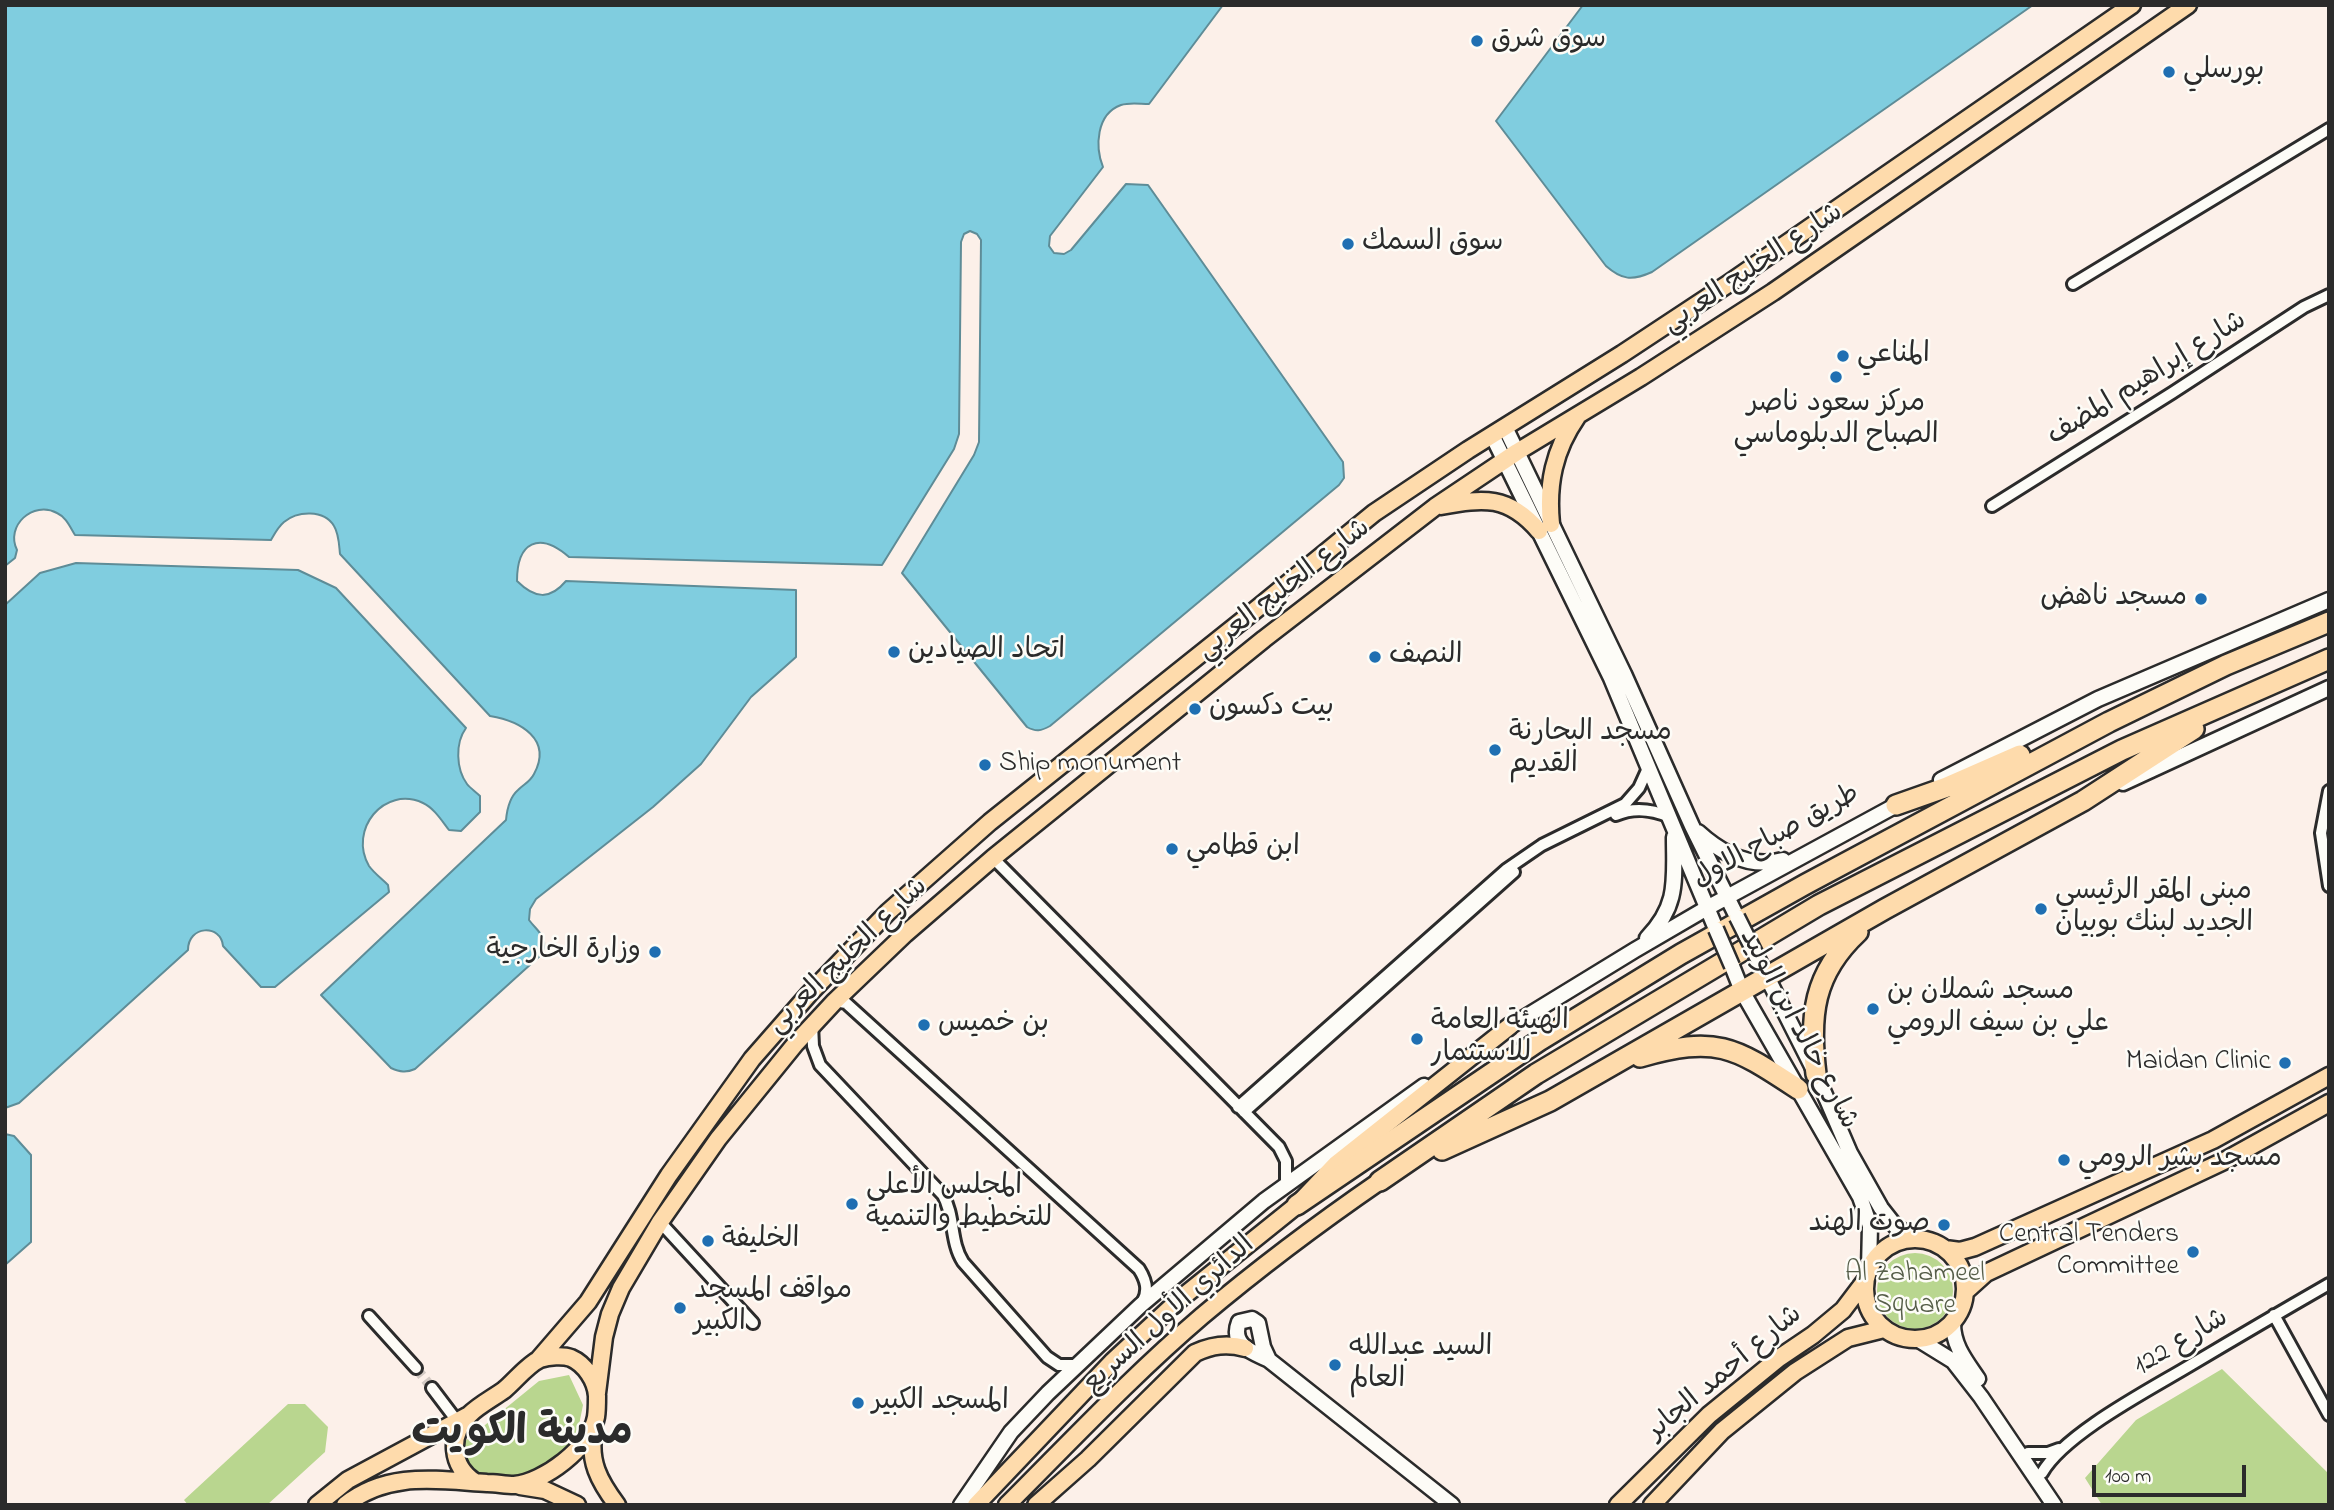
<!DOCTYPE html>
<meta charset="utf-8">
<style>
body{margin:0}
#map{position:relative;width:2334px;height:1510px;overflow:hidden;background:#fcf0e9;font-family:"Indie Flower",sans-serif}
canvas{display:block}
.frame{position:absolute;inset:0;border:7px solid #2b2b2b;pointer-events:none}
.scale{position:absolute;left:2092px;top:1465px;width:154px;height:32px;box-sizing:border-box;border:4px solid #2b2b2b;border-top:0;padding-left:9px;font-size:21px;line-height:24px;white-space:nowrap;color:#2b2b2b;-webkit-text-stroke:5px #fdfcf7;paint-order:stroke}
</style>
<div id="map">
<canvas width="2334" height="1510"></canvas>
<div class="frame"></div>
<div class="scale">100 m</div>
</div>
<script>
const g = document.querySelector('canvas').getContext('2d');
g.lineJoin = 'round';
function fill(path, color) {
  g.fillStyle = color;
  g.fill(path, 'evenodd');
}
function trace(path, color, width, dash) {
  g.strokeStyle = color;
  g.lineWidth = width;
  g.lineCap = dash ? 'butt' : 'round';
  g.setLineDash(dash || []);
  g.stroke(path);
}
function drawText(font, color, halo, rows, align = 'center') {
  g.font = font + ' "Indie Flower","Playpen Sans Arabic",sans-serif';
  g.lineWidth = 5;
  g.setLineDash([]);
  g.textBaseline = 'middle';
  g.strokeStyle = halo;
  g.fillStyle = color;
  for (const [text, x, y, turn = 0] of rows) {
    g.save();
    g.translate(x, y);
    g.rotate((+turn || 0) * Math.PI / 180);
    g.textAlign = isNaN(turn) ? turn : align;
    if (halo) g.strokeText(text, 0, 0);
    g.fillText(text, 0, 0);
    g.restore();
  }
}
fill(new Path2D(`
 M1877 1291a38 38 0 1 1 76 0a38 38 0 1 1-76 0Z
 M2222 1369 2329 1474V1505H2102L2085 1478 2136 1420Z
 M569 1375 583 1405 576 1440 548 1463 515 1483 477 1481 458 1447 539 1381Z
 M288 1404H305L328 1427 325 1452 267 1505H188L184 1500Z`), '#b9d68f');
const water = new Path2D(`
 M5 5H1223L1149 104C1140 104 1130 102 1121 105 1096 114 1095 147 1103 167L1050 236 1049 246 1054 253 1064 254 1071 250 1126 184 1148 185 1343 462 1344 478 1339 485 1050 726C1041 731 1036 732 1027 727L902 573 974 455 979 442 981 240 977 234 970 231 964 234 961 242 959 434 954 449 882 565 569 557C539 531 517 542 517 581 535 599 550 600 566 581L796 590V657L751 697 701 764 653 807 536 899 530 909 529 920C538 932 549 937 542 954L415 1069C406 1073 400 1072 391 1068L321 995 506 820C507 809 510 797 518 790 524 784 530 782 534 774 553 739 520 721 490 716L340 554C339 545 339 534 334 526 324 509 297 511 284 522 278 527 275 533 271 540L75 535C70 527 66 517 57 513 33 500 5 526 17 550L15 558 5 566Z
 M1583 5H2033L1652 272C1632 281 1622 280 1606 266L1496 121Z
 M76 563 298 570 336 588 466 728C455 743 456 769 467 784 470 788 476 792 480 796V812L461 831 449 830C442 821 434 808 423 803 384 785 348 830 369 866 374 873 382 879 388 885L389 892 275 987H261L223 946C221 924 188 925 188 950L19 1103 5 1108V605L40 573Z
 M5 1134 14 1136 31 1155V1242L5 1265Z`);
fill(water, '#80cddf');
trace(water, '#5e8c97', 2);
trace(new Path2D(`
 M416 1368 432 1388`), '#d2c9c3', 10, [10, 5]);
const street = new Path2D(`
 M2073 284 2329 129
 M1992 506 2172 393 2304 307 2329 295
 M2329 791 2321 833 2329 886
 M1616 815C1634 807 1651 809 1670 817
 M993 858 1279 1147 1286 1161V1185
 M835 1001 846 1003 1139 1269C1146 1280 1149 1290 1143 1301
 M812 1024 813 1046 820 1065 943 1195C955 1216 950 1242 963 1262L1047 1357 1059 1365H1077
 M1238 1107 1507 869 1542 845 1625 804 1639 788 1649 766
 M1244 1112 1514 872
 M660 1222 753 1323
 M2274 1315 2329 1415
 M369 1316 416 1368
 M432 1388 457 1421
 M2028 1453H2048L2059 1449
 M2042 1473C2064 1434 2149 1390 2189 1366 2236 1338 2282 1311 2329 1284`);
const secondary = new Path2D(`
 M1505 427 1624 674 1692 826 1737 917
 M1492 435 1611 678 1716 929
 M1941 780 2098 699 2329 600
 M2123 783 2329 688
 M1698 832C1722 854 1750 869 1783 860
 M1647 938C1679 905 1674 880 1674 837
 M1756 955 1816 1074 1850 1153 1881 1208 1896 1227 1917 1239
 M1732 966 1742 991 1860 1197 1870 1226 1869 1269
 M1501 1032 1635 950 1707 908 1902 802
 M1953 1323C1953 1346 1966 1361 1978 1379
 M1919 1340 1953 1361 1981 1397 2054 1505
 M1269 1360 1263 1347 1258 1323 1252 1319 1239 1322C1230 1345 1252 1352 1269 1360L1452 1505
 M961 1505 1011 1432 1048 1393 1141 1305 1264 1201 1424 1086`);
const primary = new Path2D(`
 M1441 506C1484 498 1508 495 1539 531
 M1551 524C1547 484 1554 450 1577 417
 M1865 1289a50 50 0 1 1 100 0a50 50 0 1 1-100 0Z
 M1945 1249 1960 1251 1975 1247 2213 1140 2329 1076
 M1966 1291 1986 1273 2226 1160 2329 1103
 M538 1360 588 1302 669 1175 752 1059 809 994 888 912 990 822 1248 616 1374 513 1468 450 1622 354 1728 284 2132 5
 M597 1393 604 1337 610 1314 621 1288 660 1222 718 1139 796 1043 835 1001 905 934 993 858 1264 639 1435 507 1517 452 1641 377 1773 292 2188 5
 M594 1430C588 1461 599 1481 617 1505
 M520 1486 545 1490 577 1505
 M317 1505 348 1480 467 1416
 M345 1505C388 1471 437 1480 487 1483 496 1483 505 1485 514 1485 543 1483 591 1447 596 1417 597 1411 597 1402 597 1396 596 1381 585 1364 571 1358 563 1355 549 1356 540 1359 527 1365 515 1381 504 1390 493 1398 479 1405 469 1415 448 1436 451 1466 475 1482
 M976 1505 1113 1361 1180 1299 1297 1205 1336 1164 1510 1026
 M1007 1505C1071 1441 1133 1375 1202 1316 1259 1268 1319 1223 1380 1181
 M1036 1505 1088 1459 1195 1353C1212 1345 1227 1343 1245 1348
 M1618 1505 1709 1415 1779 1358 1813 1335 1843 1310 1865 1281
 M1652 1505 1722 1431 1795 1372 1848 1338 1884 1329`);
const highway = new Path2D(`
 M1896 805 1947 787 2020 755
 M1640 1057C1718 1035 1734 1047 1798 1089
 M1816 1074C1809 1016 1813 974 1858 932
 M1442 1150 1550 1101 1885 909 2083 801 2194 729
 M1380 1181 1536 1074 1819 905 2122 750 2329 659
 M1297 1205 1539 1041 1681 954 1806 884 2109 722 2226 665 2329 622`);
trace(street, '#2b2b2b', 16);
trace(secondary, '#2b2b2b', 19);
trace(primary, '#2b2b2b', 21);
trace(highway, '#2b2b2b', 24);
trace(street, '#fdfcf7', 10);
trace(secondary, '#fdfcf7', 14);
trace(primary, '#fedbac', 16);
trace(highway, '#fedbac', 19);
const secondaryBridge = new Path2D(`
 M1737 917 1756 955
 M1716 929 1732 966`);
trace(secondaryBridge, '#2b2b2b', 19, []);
trace(secondaryBridge, '#fdfcf7', 14);
for (const [x, y, r, color] of [
 [1477,41,7,"#1f6fb2"],
 [2169,72,7,"#1f6fb2"],
 [1348,244,7,"#1f6fb2"],
 [1843,356,7,"#1f6fb2"],
 [1836,377,7,"#1f6fb2"],
 [2201,599,7,"#1f6fb2"],
 [894,652,7,"#1f6fb2"],
 [1375,657,7,"#1f6fb2"],
 [1195,709,7,"#1f6fb2"],
 [1495,750,7,"#1f6fb2"],
 [985,765,7,"#1f6fb2"],
 [1172,849,7,"#1f6fb2"],
 [2041,909,7,"#1f6fb2"],
 [655,952,7,"#1f6fb2"],
 [1873,1009,7,"#1f6fb2"],
 [924,1025,7,"#1f6fb2"],
 [1417,1039,7,"#1f6fb2"],
 [2285,1063,7,"#1f6fb2"],
 [2064,1160,7,"#1f6fb2"],
 [852,1204,7,"#1f6fb2"],
 [1944,1225,7,"#1f6fb2"],
 [708,1241,7,"#1f6fb2"],
 [2193,1252,7,"#1f6fb2"],
 [680,1308,7,"#1f6fb2"],
 [1335,1365,7,"#1f6fb2"],
 [858,1403,7,"#1f6fb2"]
]) {
  const dot = new Path2D();
  dot.arc(x, y, r, 0, 2 * Math.PI);
  g.fillStyle = color;
  g.fill(dot);
  trace(dot, '#fdfcf7', 2.5);
}
drawText('28px', '#2b2b2b', '#fdfcf7', [
 ["سوق شرق",1491,41],
 ["بورسلي",2183,72],
 ["سوق السمك",1362,244],
 ["المناعي",1857,356],
 ["مركز سعود ناصر",1836,405,"center"],
 ["الصباح الدبلوماسي",1836,437,"center"],
 ["مسجد ناهض",2187,599,"right"],
 ["اتحاد الصيادين",908,652],
 ["النصف",1389,657],
 ["بيت دكسون",1209,709],
 ["مسجد البحارنة",1509,734],
 ["القديم",1509,766],
 ["Ship monument",999,765],
 ["ابن قطامي",1186,849],
 ["مبنى المقر الرئيسي",2055,893],
 ["الجديد لبنك بوبيان",2055,925],
 ["وزارة الخارجية",641,952,"right"],
 ["مسجد شملان بن",1887,993],
 ["علي بن سيف الرومي",1887,1025],
 ["الهيئة العامة",1431,1023],
 ["للاستثمار",1431,1055],
 ["بن خميس",938,1025],
 ["Maidan Clinic",2271,1063,"right"],
 ["مسجد بشر الرومي",2078,1160],
 ["المجلس الأعلى",866,1188],
 ["للتخطيط والتنمية",866,1220],
 ["صوت الهند",1930,1225,"right"],
 ["Central Tenders",2179,1236,"right"],
 ["Committee",2179,1268,"right"],
 ["الخليفة",722,1241],
 ["مواقف المسجد",694,1292],
 ["الكبير",694,1324],
 ["السيد عبدالله",1349,1349],
 ["العالم",1349,1381],
 ["المسجد الكبير",872,1403]
], 'left');
drawText('28px', '#2b2b2b', '#fdfcf7', [
 ["شارع الخليج العربي",1754,270,-34],
 ["شارع إبراهيم المضف",2148,380,-32],
 ["شارع الخليج العربي",1285,591,-38],
 ["طريق صباح الاول",1777,838,-29],
 ["شارع الخليج العربي",849,957,-44],
 ["شارع خالد ابن الوليد",1797,1030,62],
 ["الدائري الأول السريع",1170,1316,-42],
 ["شارع 122",2182,1344,-31],
 ["شارع أحمد الجابر",1726,1374,-40]
]);
drawText('28px', '#565e49', '#fdfcf7', [
 ["Al Zahameel",1915,1275],
 ["Square",1915,1307]
]);
drawText('bold 42px', '#2b2b2b', '#fdfcf7', [
 ["مدينة الكويت",522,1436]
]);
</script>
